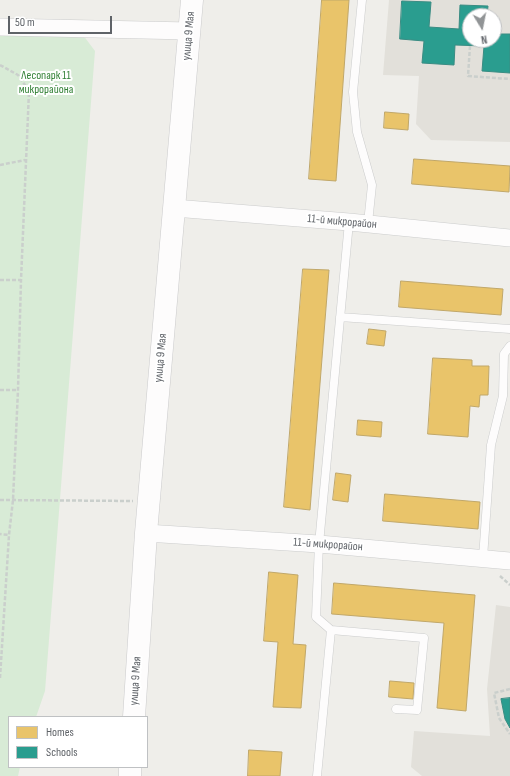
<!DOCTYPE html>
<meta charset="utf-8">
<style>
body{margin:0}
#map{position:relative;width:510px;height:776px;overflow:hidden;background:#efeeea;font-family:"Sofia Sans Condensed",sans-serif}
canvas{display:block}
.legend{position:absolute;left:8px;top:716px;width:140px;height:52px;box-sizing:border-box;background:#fff;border:1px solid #bfc1c3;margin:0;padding:5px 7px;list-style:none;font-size:12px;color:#5f6368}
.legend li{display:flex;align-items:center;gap:8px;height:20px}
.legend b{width:20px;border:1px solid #bfc1c3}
.north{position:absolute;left:462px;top:8px;width:40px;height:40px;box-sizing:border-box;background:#fff;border:1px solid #bfc1c3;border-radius:50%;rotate:170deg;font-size:11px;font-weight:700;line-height:16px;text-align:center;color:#5f6368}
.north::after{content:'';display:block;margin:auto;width:14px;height:18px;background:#919496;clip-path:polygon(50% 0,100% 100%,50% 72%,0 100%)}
.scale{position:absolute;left:8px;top:16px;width:104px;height:18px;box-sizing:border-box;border:2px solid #5f6368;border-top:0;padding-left:5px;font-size:12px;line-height:14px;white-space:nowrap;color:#5f6368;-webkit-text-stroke:3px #fff;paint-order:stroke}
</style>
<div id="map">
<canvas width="510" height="776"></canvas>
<ul class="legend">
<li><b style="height:11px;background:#e9c46a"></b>Homes</li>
<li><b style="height:11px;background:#2a9d8f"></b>Schools</li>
</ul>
<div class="north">N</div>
<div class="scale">50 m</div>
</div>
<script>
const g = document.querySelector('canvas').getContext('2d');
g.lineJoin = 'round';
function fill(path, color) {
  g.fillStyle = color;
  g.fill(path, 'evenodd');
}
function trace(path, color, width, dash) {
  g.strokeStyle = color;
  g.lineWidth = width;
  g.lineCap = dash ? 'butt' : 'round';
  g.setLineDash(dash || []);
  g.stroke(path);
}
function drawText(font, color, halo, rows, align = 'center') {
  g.font = font + ' "Sofia Sans Condensed",sans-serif';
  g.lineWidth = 4;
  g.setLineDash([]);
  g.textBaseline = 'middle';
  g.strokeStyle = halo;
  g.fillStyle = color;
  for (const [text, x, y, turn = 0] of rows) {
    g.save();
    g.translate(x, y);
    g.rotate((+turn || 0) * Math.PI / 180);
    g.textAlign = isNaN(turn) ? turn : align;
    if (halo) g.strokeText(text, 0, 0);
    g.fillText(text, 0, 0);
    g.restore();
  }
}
fill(new Path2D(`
 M389 0H510V142L431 140 416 124 419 76 383 75ZM470 16H494V40H470Z
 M496 605 510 607V776H422L411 767 414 731 490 736 487 689Z`), '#e2e0da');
fill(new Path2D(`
 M83 35 95 51 45 691 36 717H9V767H20L18 776H0V36Z`), '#d8ebd6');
const homes = new Path2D(`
 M322 0H349L336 181 309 179Z
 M385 112 409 114 408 130 384 128Z
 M414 159 510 166 509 192 412 184Z
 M303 269 329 270 310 510 284 507Z
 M401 281 503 289 501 315 399 307Z
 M369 329 386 331 384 346 367 344Z
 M433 358 472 360V366H489L488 395H480L479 407 470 406 468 437 428 434Z
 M358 420 382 422 381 437 357 435Z
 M336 473 351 475 348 502 333 500Z
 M385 494 480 502 478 529 383 521Z
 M269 572 298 575 293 644 306 645 301 708 273 707 278 642 264 641Z
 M334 583 475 595 466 711 437 708 444 623 332 614Z
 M390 681 414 683 413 699 389 697Z
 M249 750 282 752 280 776H248Z`);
fill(homes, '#e9c46a');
trace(homes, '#c0a769', 1);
const schools = new Path2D(`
 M402 1 431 2 429 27 459 29 460 5 488 6 487 16H470V40H494V34H510V73L482 71 484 46 455 45 454 65 422 63 424 41 400 39Z
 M510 698V728L505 719 501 699Z`);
fill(schools, '#2a9d8f');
trace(schools, '#3a8c83', 1);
const service = new Path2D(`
 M362 0 353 92 357 132 372 185 368 223
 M349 222 319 544 316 617 331 630 424 638 417 710 396 709
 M340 317 510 329
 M483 558 491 445 503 396 504 354 510 346
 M317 776 331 630`);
const minor = new Path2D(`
 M0 27 190 31
 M174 208 349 222 510 238
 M146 533 319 544 510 561`);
const secondary = new Path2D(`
 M134 717 146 533 192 0
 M130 776V767`);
trace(service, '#cbcccc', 9);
trace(minor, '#cbcccc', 18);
trace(secondary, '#cacacb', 23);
trace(new Path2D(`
 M470 46 468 76 510 79
 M0 65 18 75 29 91 21 280 18 390 13 500 9 535 0 534
 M0 165 25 160
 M0 280H21
 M0 390H18
 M0 500 133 501
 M500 576 510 585
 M0 678 9 535
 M510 689 494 693 499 718 510 734`), '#cacfcc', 2.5, [4, 2]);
trace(service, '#fdfcfc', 8);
trace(minor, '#fdfcfc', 17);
trace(secondary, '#fdfcfc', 22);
drawText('12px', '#5f6368', '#fff', [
 ["улица 9 Мая",189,36,-85],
 ["11-й микрорайон",342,222,5],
 ["улица 9 Мая",161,358,-85],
 ["11-й микрорайон",328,545,4],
 ["улица 9 Мая",136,681,-86]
]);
drawText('12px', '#348238', '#fff', [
 ["Лесопарк 11",46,76],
 ["микрорайона",46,90]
]);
</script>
